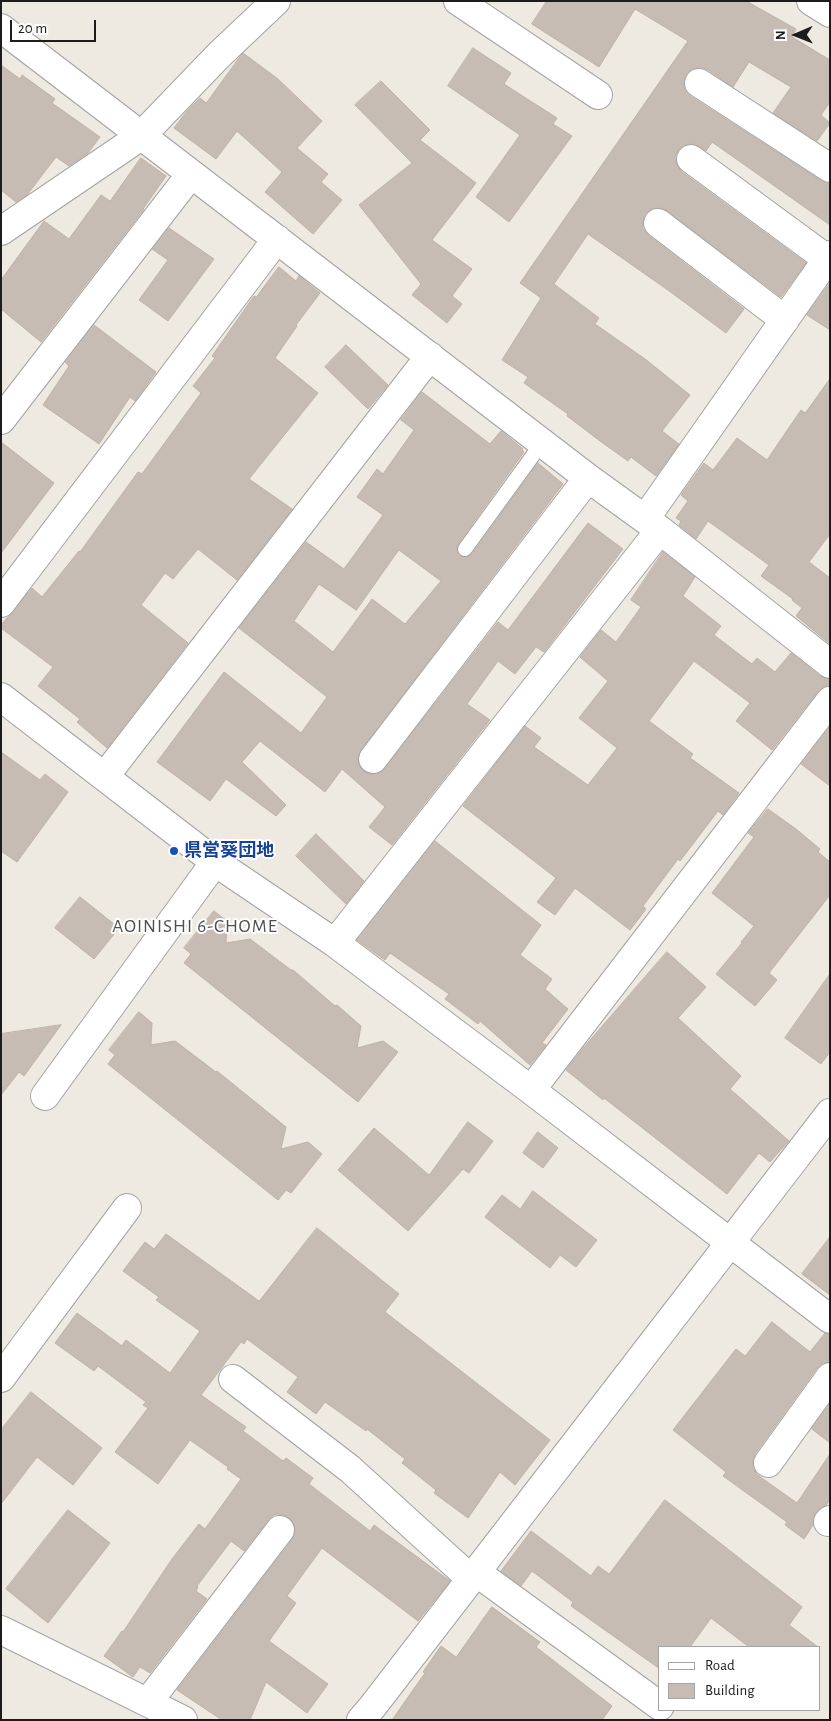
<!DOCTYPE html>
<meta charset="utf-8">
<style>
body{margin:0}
#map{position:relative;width:831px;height:1721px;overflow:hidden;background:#eeeae1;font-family:"Alegreya Sans",sans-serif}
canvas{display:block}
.frame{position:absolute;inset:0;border:2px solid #1c1c1c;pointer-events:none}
.legend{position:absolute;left:658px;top:1646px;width:162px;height:65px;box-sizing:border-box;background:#fff;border:1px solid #a4a4a4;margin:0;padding:6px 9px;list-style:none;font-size:15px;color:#1c1c1c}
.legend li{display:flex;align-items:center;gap:10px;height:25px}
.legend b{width:25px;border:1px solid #a4a4a4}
.north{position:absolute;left:771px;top:10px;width:50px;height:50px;-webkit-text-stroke:4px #fff;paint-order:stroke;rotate:269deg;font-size:14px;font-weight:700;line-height:20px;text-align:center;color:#1c1c1c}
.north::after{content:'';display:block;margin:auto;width:18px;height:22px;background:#1c1c1c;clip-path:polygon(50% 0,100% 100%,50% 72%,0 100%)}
.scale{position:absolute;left:10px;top:20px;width:86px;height:22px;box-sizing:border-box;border:2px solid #1c1c1c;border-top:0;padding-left:6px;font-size:15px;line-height:18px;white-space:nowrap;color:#1c1c1c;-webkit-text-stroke:4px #fff;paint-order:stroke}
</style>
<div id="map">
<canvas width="831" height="1721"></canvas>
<div class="frame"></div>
<ul class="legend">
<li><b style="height:6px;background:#fff"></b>Road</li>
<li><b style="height:14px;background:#c6bcb4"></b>Building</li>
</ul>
<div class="north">N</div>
<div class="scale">20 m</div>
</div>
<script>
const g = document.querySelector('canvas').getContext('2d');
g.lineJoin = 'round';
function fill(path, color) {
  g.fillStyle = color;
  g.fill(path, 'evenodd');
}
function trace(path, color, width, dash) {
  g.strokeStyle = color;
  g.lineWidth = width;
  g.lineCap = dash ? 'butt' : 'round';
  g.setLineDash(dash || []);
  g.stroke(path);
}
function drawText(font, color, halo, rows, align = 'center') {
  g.font = font + ' "Alegreya Sans","Noto Sans JP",sans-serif';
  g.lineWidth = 4;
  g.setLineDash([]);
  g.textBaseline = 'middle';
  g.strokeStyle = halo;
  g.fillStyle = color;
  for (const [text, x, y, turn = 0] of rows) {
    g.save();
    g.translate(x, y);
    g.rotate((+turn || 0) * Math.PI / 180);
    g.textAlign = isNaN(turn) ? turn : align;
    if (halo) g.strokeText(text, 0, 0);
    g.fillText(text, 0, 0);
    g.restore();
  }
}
const building = new Path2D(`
 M547 1H746L796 29 792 37 830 60V102L821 115 830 123 817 141 773 113 791 87 749 62 733 87 708 70 700 67 692 69 686 74 683 82 685 90 690 96 822 181 830 184V225L712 142 706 151 692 143 684 145 678 150 675 158 677 165 682 172 806 263 781 297 667 211 660 208 652 209 645 214 643 221V229L648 235 744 309 726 333 672 293 588 234 554 284 599 318 595 324 645 359 690 395 662 431 679 444 656 476 631 457 628 461 600 441 567 416 568 414 524 383 528 377 502 360 541 298 520 283 688 41 635 9 599 67 532 24Z
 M473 48 511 73 504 84 557 118 553 124 572 136 509 222 476 197 520 135 448 86Z
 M243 53 278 79 322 121 297 148 328 174 321 182 342 200 313 234 265 192 282 172 237 131 216 159 174 128 187 111 200 98 206 103Z
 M1 65 20 79 22 75 55 99 52 103 100 137 88 153 69 166 56 157 27 195 16 202 1 190Z
 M381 81 430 130 420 140 476 183 432 240 472 269 452 296 462 304 447 323 412 295 421 284 359 205 412 163 355 105Z
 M141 158 166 176 143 209H144L41 342 1 309V280L44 221 69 239 101 195 110 201Z
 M169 228 214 259 168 321 139 300 168 260 152 249Z
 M279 267 296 281 299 276 320 293 296 325 297 326 275 358 318 393 249 479 292 509 237 580 198 549 173 579 165 573 141 605 188 643 107 748 77 722 80 719 38 686 53 667 1 628V625L32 588 42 597 79 551 80 552 138 472 142 474 201 393 193 386 215 358 212 356 254 296 256 297Z
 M830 283V330L807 315Z
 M94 325 156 372 135 401 130 397 99 444 43 405 69 366 65 362Z
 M346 345 388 385 368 409 325 367Z
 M830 379V534L809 562 830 578V644L796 616 802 608 792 600 793 599 761 576 769 565 708 521 696 539 679 525 681 521 676 518 688 501 681 495 704 463 713 470 737 438 767 460 801 410 805 413Z
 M422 392 490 444 501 431 523 449 522 450 524 452 458 544 457 552 460 556 468 557 472 554 538 463 563 484 361 750 358 757 359 765 363 771 371 774 379 773 385 768 498 622 508 630 588 523 623 549 544 652 536 647 515 674 498 661 467 704 490 720 392 845 369 827 385 807 342 769 325 792 260 741 242 762 286 805 276 816 226 779 210 801 157 762 224 672 301 733 327 697 239 628 306 542 344 569 383 515 357 497 377 469 383 474 414 430 401 420ZM399 550 441 581 405 624 372 599 333 652 294 621 319 584 356 610Z
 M1 442 54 483 1 553Z
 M663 552 695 577 683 596 721 626 714 635 752 664 757 658 775 672 791 653 820 676 830 679V686L824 687 818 691 772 750 736 721 750 703 694 661 649 721 693 754 690 758 739 793 723 815 718 811 680 861 678 859 643 906 646 909 630 930 575 888 555 915 537 902 556 878 463 806 525 726 541 738 534 747 588 785 617 748 579 718 608 681 580 657 601 630 616 642 641 607 631 600Z
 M830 727V786L801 764Z
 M1 752 40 780 45 774 68 792 17 862 1 851Z
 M768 809 796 829 820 849 818 852 830 862V895L769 973 777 980 755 1006 716 974 742 943 741 942 754 926 712 893 754 837 748 833Z
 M316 834 364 881 346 904 296 856Z
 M435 841 541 925 520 955 552 979 545 989 568 1009 542 1043 546 1045 530 1065 480 1021 478 1024 445 999 449 994 390 953 385 960 357 940Z
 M80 897 119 928 94 959 55 928Z
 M214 911 227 921 226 943 250 939 291 970H293L335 1006 337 1005 361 1026 357 1048 383 1041 398 1052 358 1102 184 963 191 954 184 948Z
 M667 952 706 987 678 1018 741 1076 730 1089 789 1141 770 1162 759 1153 727 1194 604 1098 603 1100 566 1070 584 1047Z
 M830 974V1052L821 1064 785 1038Z
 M139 1012 152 1023 151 1045 175 1041 216 1072 217 1071 286 1127 281 1149 308 1142 322 1154 291 1193 286 1190 278 1200 108 1064 115 1055 109 1050Z
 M61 1025 24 1076 19 1072 1 1095V1034Z
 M468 1122 493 1141 469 1173 463 1169 408 1231 338 1170 374 1128 429 1175Z
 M538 1132 558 1148 543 1168 523 1153Z
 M533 1191 597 1240 576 1267 560 1255 550 1268 485 1217 502 1195 520 1209Z
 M317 1228 399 1294 385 1312 550 1440 515 1485 500 1472 468 1518 434 1493 436 1490 402 1463 405 1459 367 1429 366 1431 325 1402 316 1414 287 1392 298 1377 247 1339 244 1344 241 1342 201 1395 246 1427 243 1431 283 1461 286 1458 313 1478 309 1484 370 1531 374 1525 450 1581 418 1621 322 1548 287 1596 296 1603 269 1641 328 1684 307 1713 266 1682 250 1720H222L177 1690 292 1540 295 1532 294 1524 289 1517 283 1515H274L268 1520 244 1551 231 1541 197 1586 198 1587 196 1591 207 1599 150 1673 140 1667 133 1677 104 1656 122 1631 123 1632 172 1559 199 1524 205 1529 241 1479 227 1469 228 1467 190 1440 158 1484 115 1452 148 1408 143 1405 146 1402 98 1366 94 1371 55 1343 77 1313 122 1346 126 1340 170 1373 200 1331 156 1300 159 1297 123 1271 145 1242 154 1249 166 1234 259 1301Z
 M830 1237V1295L802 1274Z
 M772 1322 810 1352 825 1333 830 1334V1362L823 1363 817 1368 755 1454 753 1461 756 1474 797 1503 830 1454V1500L826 1505 817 1511 813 1518V1525L804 1539 785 1525 787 1522 723 1476 726 1472 673 1430 736 1349 745 1356Z
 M31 1392 102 1448 73 1485 37 1457 1 1504V1430Z
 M830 1404V1443L812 1429Z
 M665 1500 802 1607 789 1625 818 1647H749L711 1618 690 1647H660V1669L571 1606 573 1602 532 1571 521 1586 501 1571 531 1531 591 1576 598 1566 609 1574Z
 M68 1510 110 1543 48 1623 6 1589Z
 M492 1607 540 1642 536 1647 612 1706 602 1720H392L425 1673 423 1672 441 1646 456 1657Z`);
fill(building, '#c6bcb4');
trace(building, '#c0b1a2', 1);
const service = new Path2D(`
 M465 549 542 443`);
const minor = new Path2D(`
 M458 1 598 95
 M811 1 830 13
 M1 28 588 478 660 530 830 664
 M699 83 830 168
 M691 159 827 259
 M658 223 785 320
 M1 231 141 136 219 55 276 1
 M1 420 191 174
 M645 519 830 255
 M1 603 277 239
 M1 697 215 862 335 943 531 1090 830 1319
 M373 759 588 478
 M105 776 430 356
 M335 943 660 530
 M531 1090 830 701
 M45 1096 215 862
 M1 1378 127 1208
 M233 1379 350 1469 471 1579
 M768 1463 830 1377
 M828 1522 830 1520
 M476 1572 660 1706
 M1 1630 183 1720
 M148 1702 280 1530`);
const tertiary = new Path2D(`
 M361 1720 373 1706 830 1113`);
trace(service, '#a3a3a3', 16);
trace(minor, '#a3a3a3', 30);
trace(tertiary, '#a3a3a3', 30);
trace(service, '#fff', 14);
trace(minor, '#fff', 28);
trace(tertiary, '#fff', 28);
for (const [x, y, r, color] of [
 [174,851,5,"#1a4fb4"]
]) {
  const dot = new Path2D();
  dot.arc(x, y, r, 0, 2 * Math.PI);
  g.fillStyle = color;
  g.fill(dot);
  trace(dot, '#fff', 2);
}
drawText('bold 18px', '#164399', '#fff', [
 ["県営葵団地",184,851]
], 'left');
g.letterSpacing = '1px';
drawText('19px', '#4f4f4f', '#fff', [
 ["AOINISHI 6-CHOME",195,926]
]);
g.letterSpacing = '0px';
</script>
